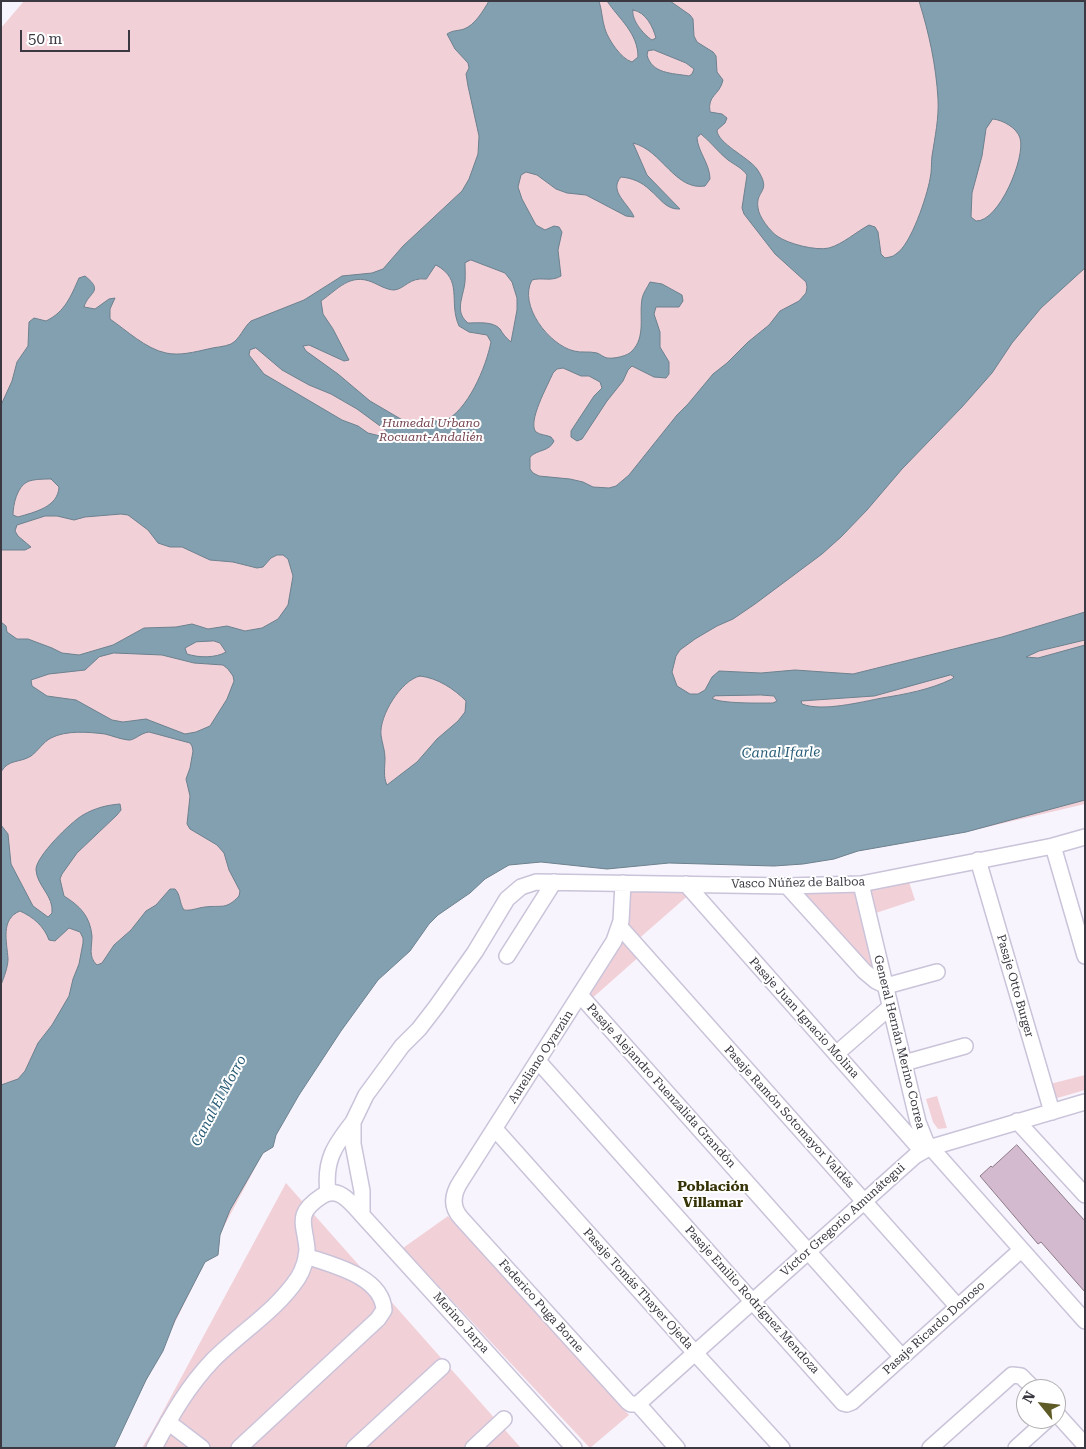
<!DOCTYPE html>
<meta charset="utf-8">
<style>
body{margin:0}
#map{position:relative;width:1086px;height:1449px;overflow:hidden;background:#f7f4fd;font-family:"Roboto Serif",serif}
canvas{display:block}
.frame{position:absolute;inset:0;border:2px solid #3b3841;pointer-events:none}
.north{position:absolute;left:1016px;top:1379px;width:50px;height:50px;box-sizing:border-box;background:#fff;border:1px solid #b1afb3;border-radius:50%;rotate:299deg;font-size:14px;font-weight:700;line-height:20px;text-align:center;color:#3b3841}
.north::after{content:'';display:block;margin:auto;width:18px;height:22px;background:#5f5b27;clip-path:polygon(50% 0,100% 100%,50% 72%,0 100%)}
.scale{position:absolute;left:20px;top:30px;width:110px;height:22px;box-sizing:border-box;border:2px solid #3b3841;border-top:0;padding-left:6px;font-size:15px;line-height:18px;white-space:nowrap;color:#3b3841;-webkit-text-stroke:4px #fff;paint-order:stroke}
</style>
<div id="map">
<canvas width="1086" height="1449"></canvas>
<div class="frame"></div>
<div class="north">N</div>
<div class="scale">50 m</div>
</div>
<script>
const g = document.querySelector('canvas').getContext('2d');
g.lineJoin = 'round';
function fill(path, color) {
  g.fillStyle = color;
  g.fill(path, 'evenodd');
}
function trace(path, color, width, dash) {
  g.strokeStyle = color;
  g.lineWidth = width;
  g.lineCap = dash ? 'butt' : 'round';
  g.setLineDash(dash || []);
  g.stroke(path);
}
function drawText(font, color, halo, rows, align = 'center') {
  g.font = font + ' "Roboto Serif",serif';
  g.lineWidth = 4;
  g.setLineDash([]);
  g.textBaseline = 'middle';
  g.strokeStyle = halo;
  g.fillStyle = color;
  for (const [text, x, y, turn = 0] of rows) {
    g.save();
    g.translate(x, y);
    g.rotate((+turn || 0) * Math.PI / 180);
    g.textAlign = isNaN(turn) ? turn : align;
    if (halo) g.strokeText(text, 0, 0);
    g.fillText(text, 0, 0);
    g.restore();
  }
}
fill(new Path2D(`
 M24 1H1085V804L966 832 858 851 834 859 803 864 774 866 669 863 607 869 541 862 509 865 496 871 510 852 428 920 357 999 285 1106 255 1168 204 1264 140 1393 1 1448V28Z
 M907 876 915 900 870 915 863 884Z
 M624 884 691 893 635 942 623 921Z
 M860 885 884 984 790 887Z
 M619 938 641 955 589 1001 583 994Z
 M1085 1075V1090L1054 1099 1050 1084Z
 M937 1096 947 1128 938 1129 933 1122 926 1099Z
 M286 1183 521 1448H142L154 1428Z
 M448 1216 629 1415 590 1448 403 1248Z`), '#f1d1d7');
const water = new Path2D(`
 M489 1H599C602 10 602 20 605 29 608 39 621 59 632 62L638 57C638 33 619 19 607 1H670L690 15 693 19 694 36 697 42 713 52 716 56 717 72 723 80C720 95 707 95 710 112L722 114 727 118 725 123 717 130C717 143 748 157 757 169 773 193 755 189 758 208 759 217 770 231 777 236 788 244 816 251 829 248 843 244 856 232 869 225L875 227 878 232 881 254 885 258C889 257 893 257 896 254 911 245 927 196 930 179 932 171 931 163 932 156 935 137 939 118 938 99 936 65 929 33 919 1H1085V268L1041 308 1012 343 992 373 962 407 902 469 867 510 841 537 822 554 755 604 733 619 717 626 695 639 680 650 676 656 672 672 677 686 690 694H698L705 690 712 677 719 671 761 673 795 670 853 674 1002 637 1085 612V640L1039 651 1026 657 1038 658 1085 645V800L966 832 858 851 834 859 803 864 774 866 669 863 607 869 541 862 509 865 485 879 470 893 438 915 429 924 410 951 378 980 341 1031 299 1095 276 1135 273 1147 263 1153 230 1210 220 1235 218 1255 205 1262 175 1320 163 1351 146 1380 114 1448H1V1085L18 1079 25 1071 38 1043 52 1025 69 996 73 979 79 964 83 943V938L80 932 69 928 55 941 49 940C44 926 33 917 20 911 0 919 7 942 8 959 8 967 4 977 1 985V825L8 834 11 864 33 906 48 917 52 913C54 896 37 886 36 870 35 857 72 821 83 815 95 808 107 805 120 804L121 810 117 815 77 853 62 874 60 879 64 896C80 906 90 916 92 936 92 947 88 957 97 965L102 963 114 945 131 930 146 911 156 905 170 889H175C181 895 179 903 184 910 191 911 197 908 205 907 222 905 226 910 239 896L240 891 229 870 224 853 217 845 190 829 187 824 190 796 186 779 190 768 193 751 192 746 190 743 149 732C140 733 134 741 128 740 120 739 113 736 105 734 89 732 66 730 51 738 43 742 38 751 31 756 20 763 8 759 1 772V622L6 626 7 632 17 639H28L52 648 62 653 79 655 113 645 144 628 176 627 192 624 208 629 227 626 245 631 262 628 278 619 288 605 293 576 288 559 283 555H277L271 558 263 567 257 568 233 562 210 560 182 547H170L158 543 148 530 128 515 121 514 85 517 74 520 57 516H45L17 525 15 531 18 536 31 547 25 550H1V405L12 381 17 362 28 346 29 322 34 318 46 321C65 312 71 296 79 278L85 276C105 292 88 292 84 307L95 309 109 299 115 298 110 309V319C126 330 146 349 166 353 179 356 195 352 208 349 215 347 224 347 231 344 240 339 243 328 251 321L304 300 342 276 372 273 383 269 403 246 462 191 469 179 478 154 479 136 468 86 466 74 469 68 468 63 455 49 447 34C453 30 458 31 464 29 475 25 483 11 489 1ZM633 10C646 12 653 27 656 38L652 40C644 35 631 20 633 10ZM654 50 686 63 694 69 692 74 689 76C672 73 652 74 647 55L648 51ZM993 119C1003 120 1017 128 1020 138 1026 157 999 222 976 221L971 217 972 193 982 156 986 129ZM701 134C711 142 718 152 728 160 735 165 742 168 747 175L742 208 744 214 775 254 806 282 807 287 806 293 799 301 780 311 769 325 748 342 727 363 713 374 688 404 677 415 629 475 616 486 609 488 593 487 583 482 570 479 539 476 533 473 530 469V457C538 449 549 452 554 441L551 437C547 435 540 435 536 432 527 422 548 385 553 373L557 369 563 368 581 376H589L600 382 602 388 594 396 571 431V437L577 441 582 439 607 401 623 381 628 370 632 366 654 377 666 378 669 374V362L660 347V332L654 314 656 307H679L683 301 682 295 662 284 650 282C647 288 643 293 642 299 639 316 646 337 632 351 628 356 614 359 607 358 603 357 600 354 597 353 589 351 581 353 574 351 549 345 518 305 532 280 542 277 551 282 561 276L558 250 562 232 559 227 554 226 545 230 536 225 522 199 518 187 521 175 526 172 537 175 556 189 567 193 586 195 626 216 634 217C629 204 608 191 621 177 632 178 642 182 650 190 660 198 666 210 680 209L647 175 633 143C662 150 675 191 705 186L710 179C710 164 698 152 697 138ZM471 260 505 273 512 282 517 298V310L511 342C506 338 503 334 500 329 493 321 478 323 468 323 456 313 461 302 464 288 466 280 465 271 465 263ZM436 265C464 280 448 301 459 326L469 332 487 335 491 342C486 367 468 411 443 422L432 420 422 425H411L370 401 338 374 306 351 303 346 309 345 344 361 349 360 333 329 323 314 321 301C338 289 350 273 372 282 379 285 387 290 394 290 405 289 409 277 426 279ZM256 348 282 370 309 385 331 394 357 409 387 431 380 436 368 433 358 426 342 420 264 374 249 355 250 350ZM51 479 59 487C58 507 35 512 18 517L13 515C13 505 17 487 27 482 33 479 44 479 51 479ZM214 641 220 643 226 652C216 658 199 658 187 654L185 648 196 642ZM114 653 162 655 194 663 223 665 228 669 233 676 234 681 227 699 210 726 196 732 185 734 146 719 123 722 112 720 76 700 47 696 32 686 31 680 49 674 85 670 99 657ZM951 675 954 677 952 679C929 690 906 694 882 698 861 702 822 712 802 704L801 701 874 696ZM420 676C438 678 454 689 466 701L465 712 458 721 437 739 417 762 387 785C383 777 385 767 385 758 385 750 382 743 381 735 379 716 401 680 420 676ZM761 695 774 696 777 701 773 703C762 703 719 704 712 698L715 696Z`);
fill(water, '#83a0b0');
trace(water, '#6d818f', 1);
const building = new Path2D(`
 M1017 1145 1085 1221V1292L1041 1242 1038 1244 980 1176 991 1166 992 1167Z`);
fill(building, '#d3bacf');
trace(building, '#8b7a88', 1);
const minor = new Path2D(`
 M1053 846 1085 956
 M978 860 1052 1112
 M623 883 621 921 614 941 461 1181C453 1193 450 1206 461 1218L628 1402 631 1404H638
 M686 884 922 1151
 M861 884 918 1122 926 1142 1085 1321
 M787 886 864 971 876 981 886 986 937 972
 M620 927 958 1307
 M507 956 554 882
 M580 995 902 1357
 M836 1054 890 1007
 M538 1061 843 1403 847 1404 852 1402 1021 1250
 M904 1063 965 1046
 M1017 1121 1085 1195
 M495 1129 696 1354 782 1448
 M328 1193C324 1161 334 1146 353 1122
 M362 1215V1191L353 1144V1122L366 1095 402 1046 419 1029 436 1007 475 952 507 899 521 887 536 882 787 886 861 884 1053 846 1085 837
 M638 1404 915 1156 929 1148 1085 1102
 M638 1404 677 1448
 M1056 1413 1085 1445
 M168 1422 202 1448
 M154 1448C171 1416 188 1386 213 1360 241 1332 276 1311 298 1278 303 1270 307 1258 307 1249 305 1224 294 1214 322 1196 339 1185 352 1204 362 1215L574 1448
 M239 1448 378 1319 384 1310C382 1276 332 1265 306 1256
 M354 1448 442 1367
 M473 1448 504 1419
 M930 1448 1012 1375 1021 1376 1034 1389
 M1016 1448 1048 1419`);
trace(minor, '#cac3d9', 18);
trace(minor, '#fff', 15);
drawText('italic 12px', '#774551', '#fff', [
 ["Humedal Urbano",431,423],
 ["Rocuant-Andalién",431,437]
]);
drawText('12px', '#3b3841', '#fff', [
 ["Vasco Núñez de Balboa",798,883,-1],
 ["Pasaje Otto Burger",1015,986,74],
 ["Pasaje Juan Ignacio Molina",804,1018,48],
 ["General Hernán Merino Correa",899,1042,76],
 ["Aureliano Oyarzún",541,1057,-57],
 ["Pasaje Alejandro Fuenzalida Grandón",661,1086,48],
 ["Pasaje Ramón Sotomayor Valdés",789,1117,48],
 ["Víctor Gregorio Amunátegui",843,1220,-42],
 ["Pasaje Tomás Thayer Ojeda",638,1289,48],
 ["Pasaje Emilio Rodríguez Mendoza",752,1300,48],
 ["Federico Puga Borne",541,1306,48],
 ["Merino Jarpa",461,1323,48],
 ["Pasaje Ricardo Donoso",934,1328,-42]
]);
drawText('italic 14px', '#295d77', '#fff', [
 ["Canal Ifarle",781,753,-1],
 ["Canal El Morro",219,1101,-62]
]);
drawText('bold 14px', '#373308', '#fff', [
 ["Población",713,1187],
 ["Villamar",713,1203]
]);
</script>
